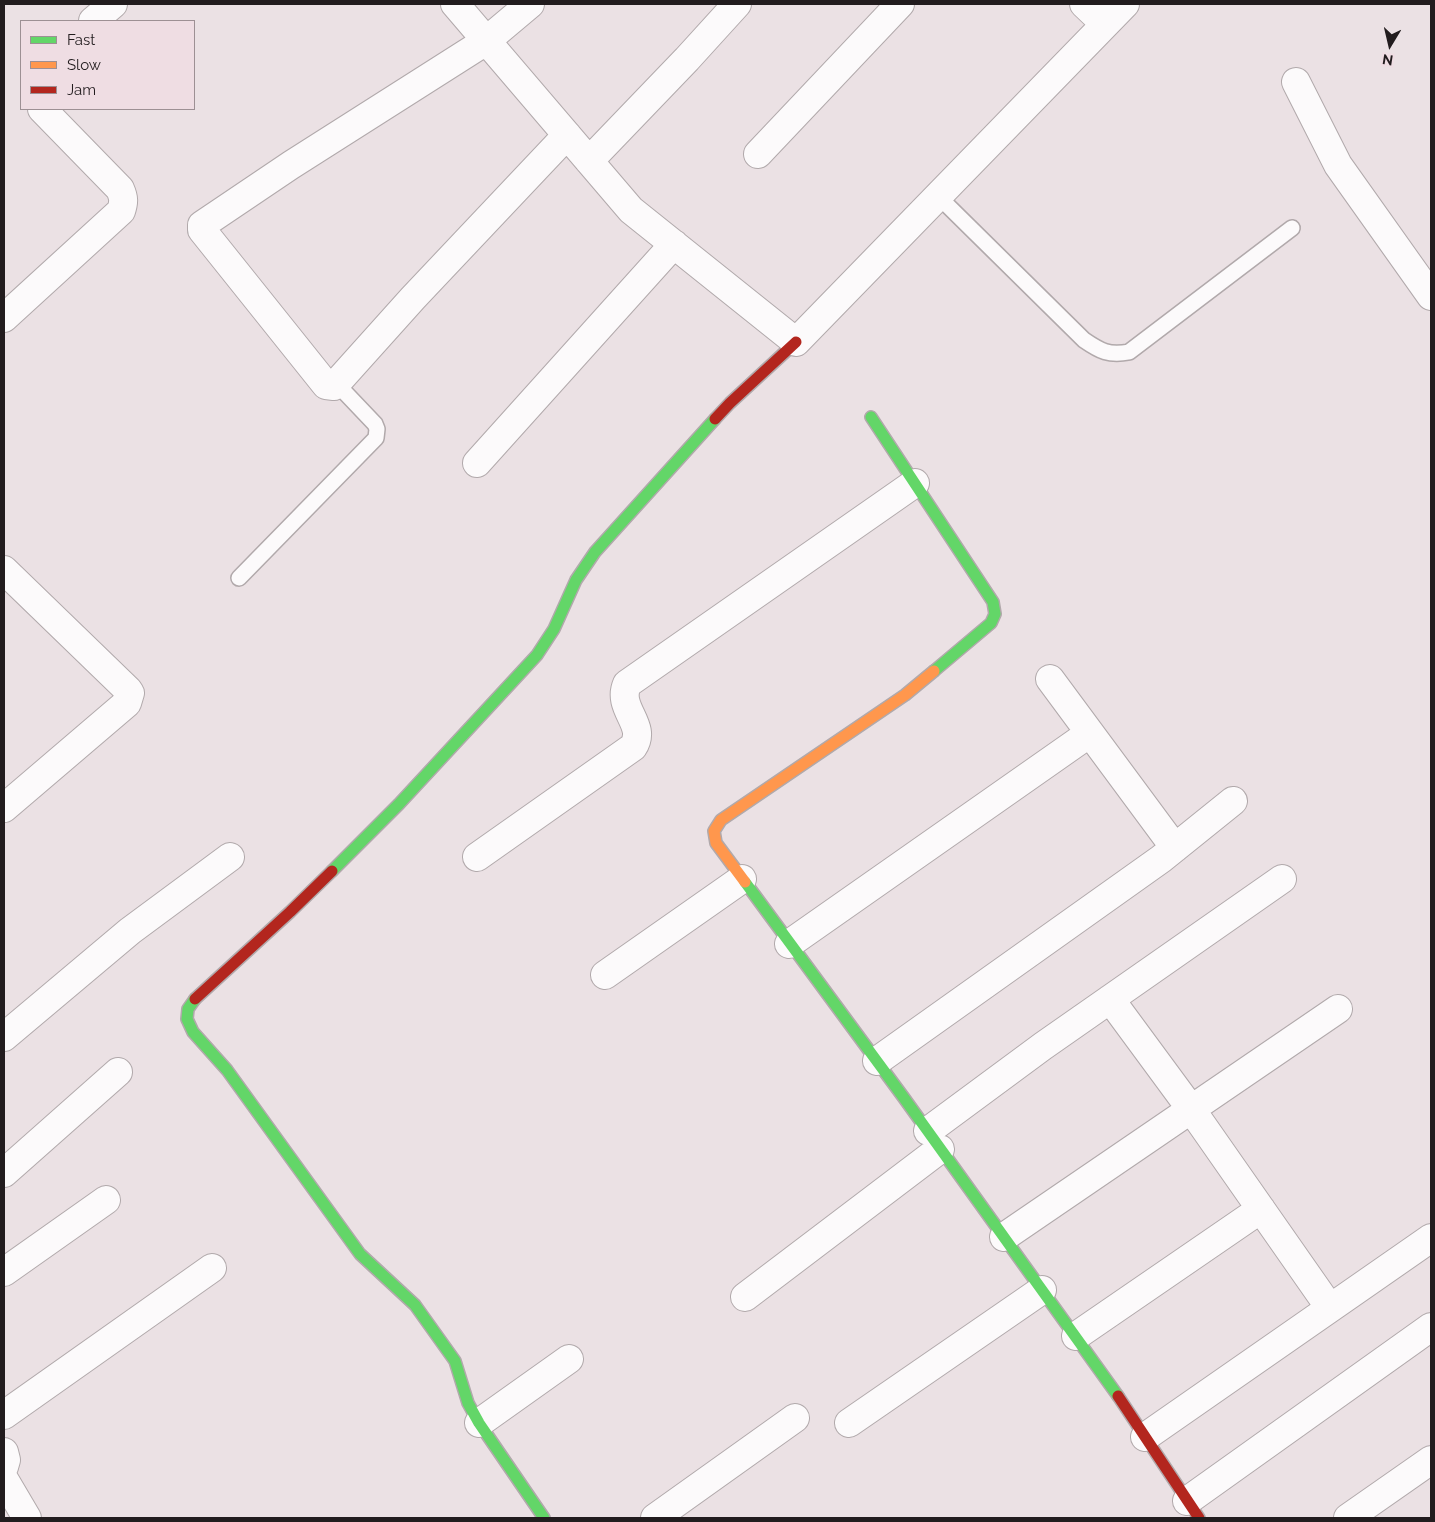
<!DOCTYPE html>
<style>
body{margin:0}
#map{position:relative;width:1435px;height:1522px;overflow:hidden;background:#ebe1e4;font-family:Raleway,sans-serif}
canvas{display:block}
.frame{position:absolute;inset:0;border:5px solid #221c1e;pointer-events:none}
.legend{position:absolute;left:20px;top:20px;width:175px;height:90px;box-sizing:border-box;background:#efdde3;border:1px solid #9d9094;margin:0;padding:6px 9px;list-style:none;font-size:15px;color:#221c1e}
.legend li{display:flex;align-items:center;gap:10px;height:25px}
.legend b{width:25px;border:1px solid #9d9094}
.north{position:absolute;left:1365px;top:20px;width:50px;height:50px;-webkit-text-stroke:4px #efdde3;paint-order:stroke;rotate:189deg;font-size:14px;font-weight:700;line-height:20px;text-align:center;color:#221c1e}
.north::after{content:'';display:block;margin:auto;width:18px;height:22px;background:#221c1e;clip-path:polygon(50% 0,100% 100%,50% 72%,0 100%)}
</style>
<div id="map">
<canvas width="1435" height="1522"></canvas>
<div class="frame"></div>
<ul class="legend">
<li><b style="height:6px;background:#63d668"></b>Fast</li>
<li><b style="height:6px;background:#ff974d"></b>Slow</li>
<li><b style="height:6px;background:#b3261e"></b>Jam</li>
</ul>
<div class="north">N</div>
</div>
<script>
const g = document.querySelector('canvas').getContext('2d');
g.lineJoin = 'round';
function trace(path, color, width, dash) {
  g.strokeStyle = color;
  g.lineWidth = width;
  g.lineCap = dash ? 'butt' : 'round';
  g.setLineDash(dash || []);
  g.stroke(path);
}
const lane = new Path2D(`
 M938 196 1084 340C1100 351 1109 356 1129 352L1292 228
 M239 578 376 438 377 429 375 424 336 383`);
const street = new Path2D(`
 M455 4 631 210 796 342 1125 4
 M530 4 486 41 291 165 202 225V230L326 385 334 386 413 298 567 135
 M1084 4 1105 24
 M93 21 113 4
 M1296 82 1338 165 1431 296
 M758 154 900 4
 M589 161 687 59 737 4
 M4 318 121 211C124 202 124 198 120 189L42 109
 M477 463 674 244
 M4 570 128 690 130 693 127 703 4 808
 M1050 679 1175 848
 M477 857 633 747C648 725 616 709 627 684L915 483
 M789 944 1090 733
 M605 975 742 879
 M1110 999 1191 1109 1330 1308
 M4 1037 130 931 230 857
 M877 1061 1161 859 1233 801
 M928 1131 1043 1046 1282 879
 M4 1173 118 1072
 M1004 1237 1338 1009
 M4 1272 106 1200
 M745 1297 940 1149
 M1076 1336 1261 1209
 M4 1415 212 1268
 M479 1423 569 1359
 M849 1423 1042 1290
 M1145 1437 1431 1238
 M4 1452 6 1460 4 1467
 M4 1479 27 1518
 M1187 1501 1431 1327
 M655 1518 795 1418
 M1348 1518 1431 1460`);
const fast = new Path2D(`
 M871 417 993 602 995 614 991 623 934 671
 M332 871 399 804 537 655 554 629 576 580 595 552 715 419
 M745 882 904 1098 1118 1396
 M195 999 188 1009 187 1019 193 1032 227 1070 360 1254 415 1305 455 1361 468 1403 479 1423 544 1518`);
const slow = new Path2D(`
 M745 882 716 843 714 831 721 820 905 695 934 671`);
const jam = new Path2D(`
 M715 419 730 403 796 342
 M195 999 290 912 332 871
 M1118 1396 1199 1518`);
trace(lane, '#b1a9ab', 18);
trace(street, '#b1a9ab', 30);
trace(fast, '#b1a9ab', 14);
trace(slow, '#b1a9ab', 14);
trace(jam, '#b1a9ab', 14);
trace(lane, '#fcfafb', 15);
trace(street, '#fcfafb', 28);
trace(fast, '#63d668', 11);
trace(slow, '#ff974d', 11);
trace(jam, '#b3261e', 11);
</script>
